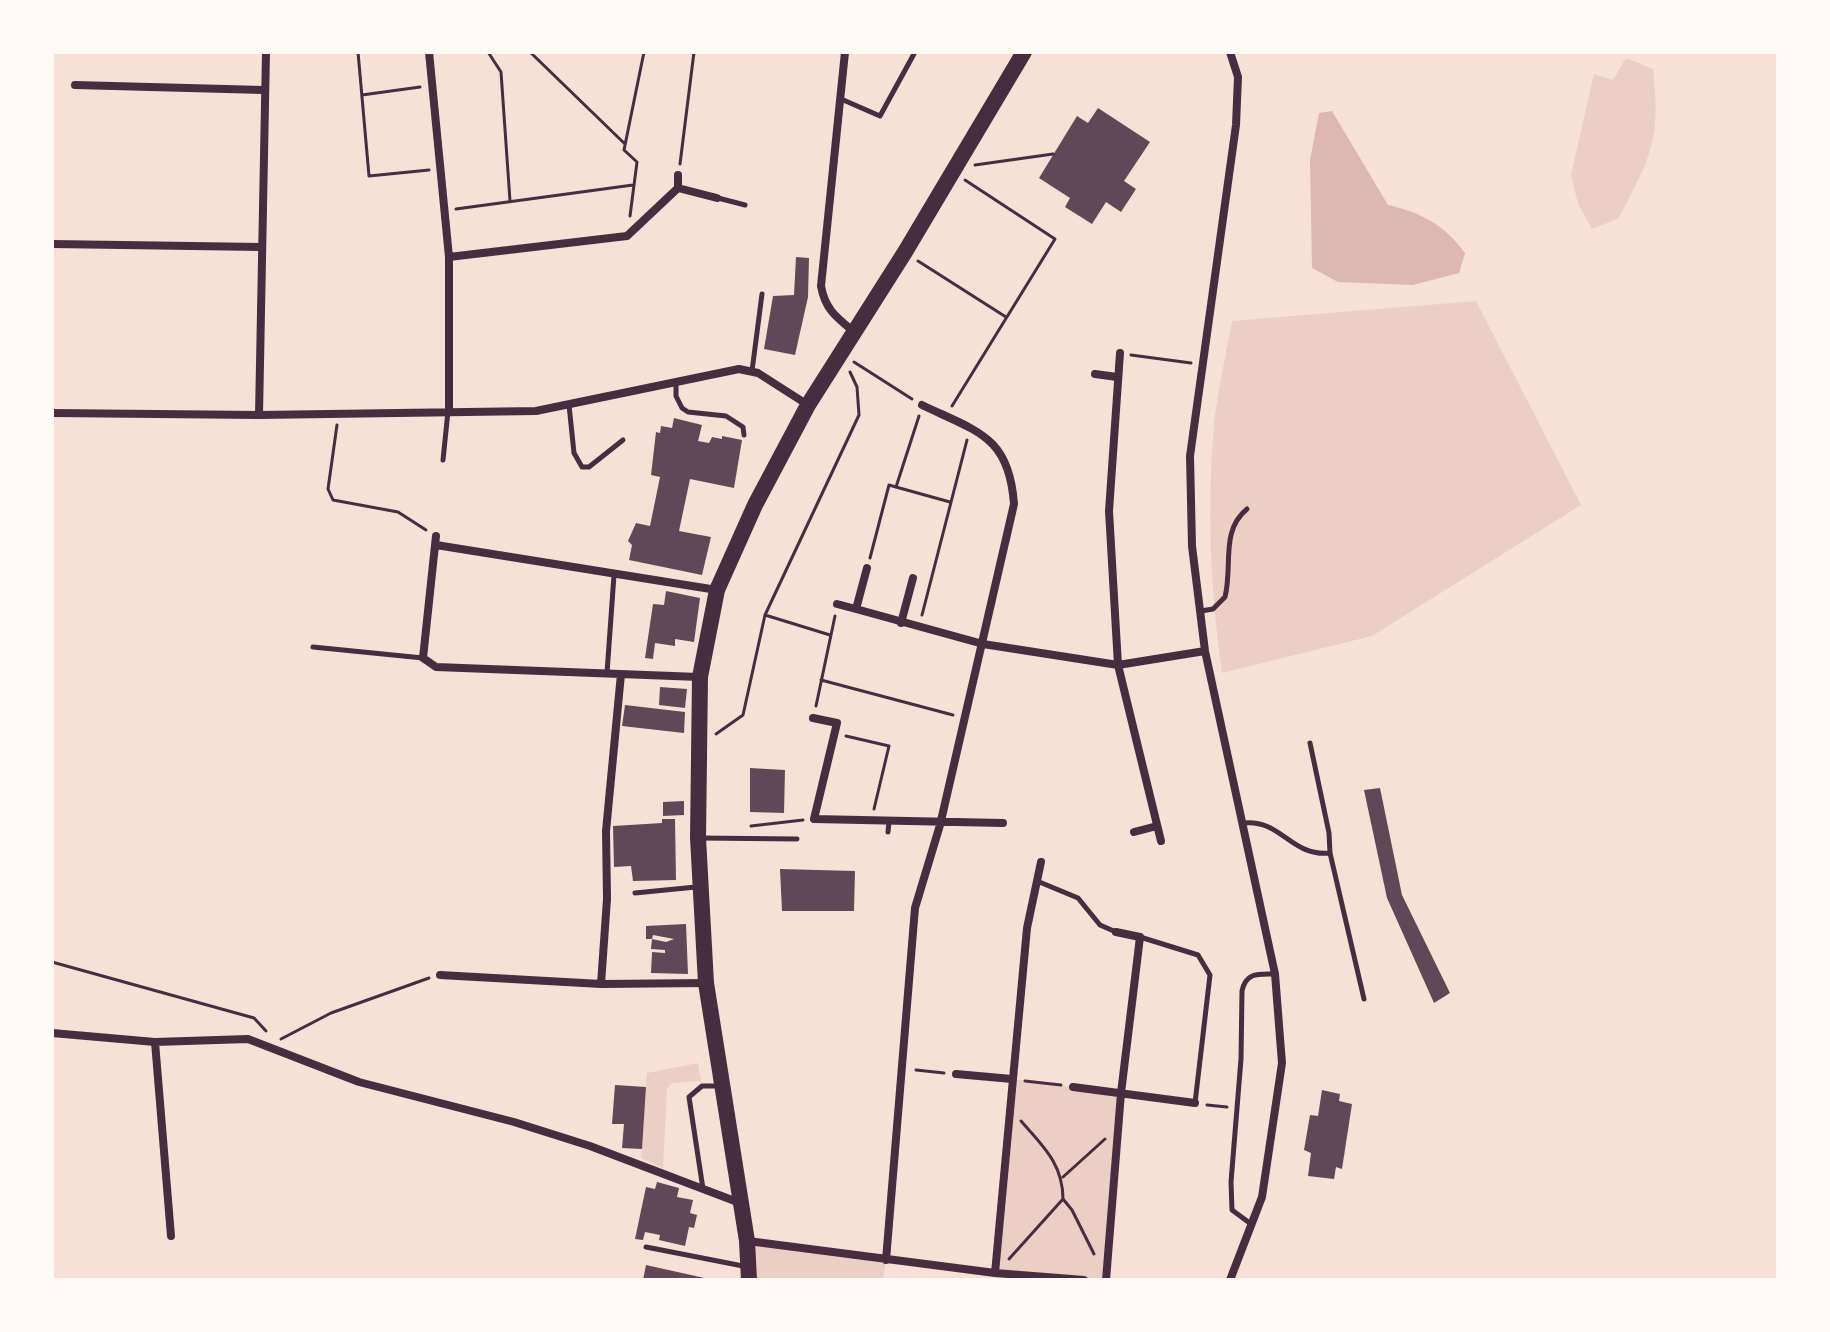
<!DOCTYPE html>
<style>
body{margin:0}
#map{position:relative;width:1830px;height:1332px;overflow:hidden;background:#f7e1d7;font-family:Quicksand,sans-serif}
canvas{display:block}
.frame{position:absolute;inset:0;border:54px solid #fffaf5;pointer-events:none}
</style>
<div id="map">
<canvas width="1830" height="1332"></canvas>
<div class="frame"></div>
</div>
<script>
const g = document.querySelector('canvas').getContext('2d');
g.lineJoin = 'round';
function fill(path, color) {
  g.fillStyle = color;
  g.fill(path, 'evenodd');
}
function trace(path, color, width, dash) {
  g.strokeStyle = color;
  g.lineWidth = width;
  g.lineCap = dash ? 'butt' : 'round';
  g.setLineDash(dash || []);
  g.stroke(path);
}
fill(new Path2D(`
 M1626 58 1653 69C1661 141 1651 156 1619 218L1592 229 1578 204 1571 175 1594 74 1613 80Z
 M1476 301 1581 505 1372 636 1222 673C1210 590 1207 506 1214 423 1218 389 1226 355 1232 321Z
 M698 1063 702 1086 700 1081 672 1083 667 1089 663 1168 641 1158 647 1073Z
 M1012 1079 1121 1093 1106 1280 995 1273Z
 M753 1242 886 1260 883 1280H755Z`), '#ebcfc5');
fill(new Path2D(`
 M1332 111 1388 205C1420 212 1445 225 1465 253L1459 273 1413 285 1338 282 1312 268 1310 160 1319 113Z`), '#dcb8b0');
fill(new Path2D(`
 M1098 108 1150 142 1124 181 1136 189 1121 212 1106 202 1092 224 1065 207 1070 198 1039 178 1077 116 1088 123Z
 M796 257 809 258 808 297 795 355 764 349 773 296 794 295Z
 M674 418 702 425 698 441 709 443 712 437 722 439V436L742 440 734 488 690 479 679 531 711 537 702 575 629 560 632 545 628 541 636 523 650 526 660 477 651 475 656 432 660 433 661 426 672 428Z
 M666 591 700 598 694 642 675 639V646L655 643 653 659 645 658 653 604 664 605Z
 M660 687 687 689 685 708 659 705Z
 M625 705 685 712 684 733 622 726Z
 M750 768 785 770 784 813 750 812Z
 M1380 788 1402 895 1450 993 1434 1003 1387 898 1364 790Z
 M684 801V815L663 816V802Z
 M662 819H675L676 880 633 881 631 866 614 867 613 826 662 823Z
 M780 869 855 871 854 911H782Z
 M686 924 688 974 651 973 652 952 665 953V950L651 949 652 939 666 942 674 939 653 935 652 939H646V926Z
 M615 1085 646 1087 642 1149 622 1148 624 1124H612Z
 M1322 1090 1340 1094 1339 1101 1352 1104 1342 1169 1336 1167 1334 1179 1308 1176 1311 1153 1304 1150 1310 1115 1318 1116Z
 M657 1182 679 1188 677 1197 693 1200 690 1213 697 1215 694 1228 689 1227 685 1246 659 1240 660 1235 645 1232 643 1240 635 1239 646 1187 655 1189Z
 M646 1265 709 1279V1280H643Z`), '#644757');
trace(new Path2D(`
 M358 52 369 176 429 170
 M488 52 501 72 510 201
 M530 52 625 144
 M362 95 420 87
 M680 164 694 52
 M975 165 1053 154
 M456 209 633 185
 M630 216 637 162 624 150 644 52
 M918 261 1006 317
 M1131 355 1191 363
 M854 362 912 399
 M952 406 1055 239 965 180
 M337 425 328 489 333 500 398 512 426 530
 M896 487 950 502
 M870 558 889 485 896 487 919 416
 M765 615 830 635
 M922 615 967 440
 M821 680 953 715
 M816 706 835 616
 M716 734 743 715 765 615 859 415 857 387 850 372
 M846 736 889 746 874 809
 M751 826 803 820
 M52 962 254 1018 266 1031
 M281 1039 331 1013 429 978
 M916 1070 944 1073
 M1025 1081 1061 1085
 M1207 1105 1227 1107
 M1021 1121C1043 1146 1063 1164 1063 1199L1072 1210 1094 1254
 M1063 1177 1105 1139
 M1009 1259 1063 1199`), '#4a2c40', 3);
trace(new Path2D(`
 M841 99 880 116 915 52
 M718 198 745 205
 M752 371 762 294
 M676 382V396L682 408 688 412 726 416 743 427 744 435
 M569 405 574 453 582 467H589L623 440
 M443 460 448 411
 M1201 611 1213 609 1225 597C1233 566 1220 531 1247 509
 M313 647 423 658
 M607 673 614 575
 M1244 823C1281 819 1291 857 1330 853L1329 833 1310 743
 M888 832 889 822
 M699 838 797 839
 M1330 853 1364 999
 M1037 881 1078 898 1100 925 1116 932
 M635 893 696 887
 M1140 937 1198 955 1210 975 1195 1103
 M703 1189 689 1097 702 1086H718
 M1251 1224 1232 1210 1231 1182 1241 1059 1242 991C1246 972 1258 974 1275 974
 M646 1247 743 1266`), '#4a2c40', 5);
trace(new Path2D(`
 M429 52 449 257V410
 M845 52 821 286C825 309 836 317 853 331
 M75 85 263 90
 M678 188V175
 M52 244 261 247
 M449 257 627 236 678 188 717 198
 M1120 353 1109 511 1118 665 1161 841
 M1095 374 1117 377
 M52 413 259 415 536 411 739 369 758 373 808 405
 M259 415 266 52
 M436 536 423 658 436 667 699 677
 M436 545 717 590
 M867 568 856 609 983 644 1118 665 1205 651
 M837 604 856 609
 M901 623 913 578
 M813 718 837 723 814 819 1003 823
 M1134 832 1157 826
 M440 975 601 984 706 983
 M601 984 607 899 606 831 621 674
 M52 1033 155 1042 248 1039 359 1082 514 1122 590 1146 740 1203
 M155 1042 171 1236
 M956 1074 1012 1079
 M1073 1087 1195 1103
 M748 1241 995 1273 1084 1280
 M886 1260 915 908 940 825 1014 504C1009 436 978 432 922 405
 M995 1273 1027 928 1041 862
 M1106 1280 1121 1093 1140 937 1116 932
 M1230 1280 1262 1197 1282 1063 1275 974 1205 651 1192 546 1190 456 1236 125 1238 77 1230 52`), '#4a2c40', 8);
trace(new Path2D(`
 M749 1280 747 1241 706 983 698 838 700 677 717 590 755 505 808 405 905 252 1024 52`), '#4a2c40', 16);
</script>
